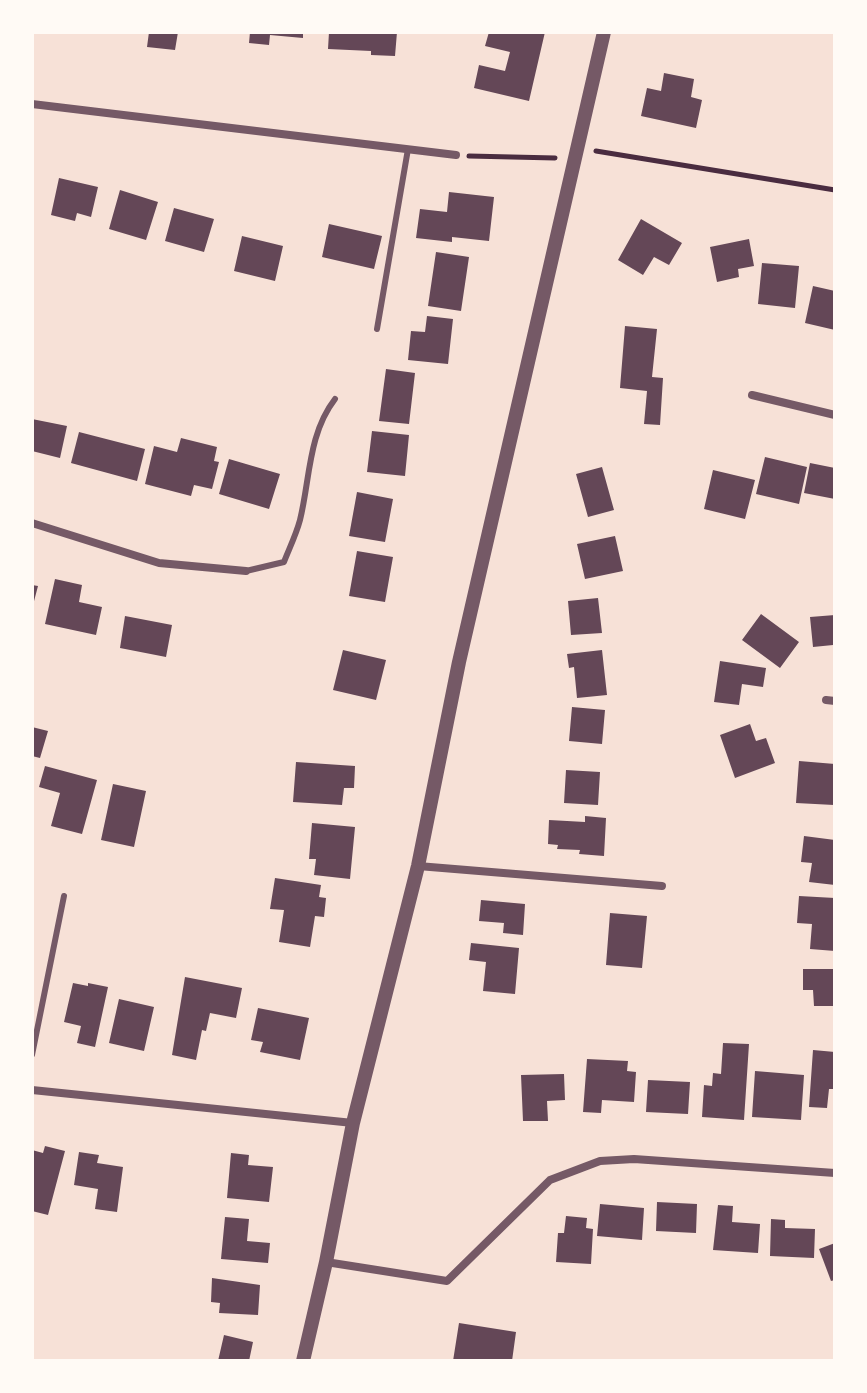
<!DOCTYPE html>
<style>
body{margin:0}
#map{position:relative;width:867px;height:1393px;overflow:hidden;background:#f7e1d7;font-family:Manrope,sans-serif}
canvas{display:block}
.frame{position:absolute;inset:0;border:34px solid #fffaf5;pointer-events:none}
</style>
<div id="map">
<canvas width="867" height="1393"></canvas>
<div class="frame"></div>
</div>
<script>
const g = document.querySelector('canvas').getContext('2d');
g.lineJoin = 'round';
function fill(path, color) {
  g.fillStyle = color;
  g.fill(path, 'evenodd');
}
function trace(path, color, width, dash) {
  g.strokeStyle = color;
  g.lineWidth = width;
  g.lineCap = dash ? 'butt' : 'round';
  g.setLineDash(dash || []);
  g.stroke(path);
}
fill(new Path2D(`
 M149 32H178L175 50 147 47Z
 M250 32H303V38L270 35 269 45 249 43Z
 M329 32H397L395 56 371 55V51L328 49Z
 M489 32H545L529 101 474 88 479 65 505 71 510 52 485 46Z
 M664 73 694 79 691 97 702 100 696 128 641 116 647 88 661 91Z
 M59 178 98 187 91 217 77 213 75 221 51 215Z
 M120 190 158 202 146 240 109 229Z
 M449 192 494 197 489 241 452 237V242L416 238 420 209 447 212Z
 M174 208 214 219 204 252 165 241Z
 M641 219 682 243 669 265 654 257 643 275 618 260Z
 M329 224 382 236 374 269 322 257Z
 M242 236 283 246 275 281 234 271Z
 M749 239 754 266 738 269 739 277 717 282 710 247Z
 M436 252 469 257 461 311 428 306Z
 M762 263 799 266 795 308 758 304Z
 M813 286 835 291V330L805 323Z
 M427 316 453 319 448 364 408 360 411 331 425 332Z
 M625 326 657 329 652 377 663 378 660 425 644 424 647 391 620 388Z
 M386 369 415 373 409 424 379 421Z
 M32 419 67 426 60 458 32 451Z
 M372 431 409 435 405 476 367 472Z
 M79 432 145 449 137 481 71 463Z
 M181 438 217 447 214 461 219 462 212 489 194 485 191 496 145 484 154 446 177 452Z
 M765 457 807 467 799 504 756 494Z
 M229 459 280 474 269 509 219 494Z
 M810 463 835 468V499L804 493Z
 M602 467 614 510 588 517 576 474Z
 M713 470 755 480 745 519 704 509Z
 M357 492 393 499 385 542 349 536Z
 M615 536 623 571 585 579 577 544Z
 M357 551 393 557 385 602 349 596Z
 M55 579 82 585 79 602 102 607 96 635 45 624Z
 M32 585 38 586 33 605H32Z
 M598 598 602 633 571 635 568 601Z
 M761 614 799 642 780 668 742 640Z
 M835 615 833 645 813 647 810 617Z
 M125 616 172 625 166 657 120 648Z
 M343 650 386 660 376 700 333 690Z
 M602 650 607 695 577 698 574 667 569 668 567 654Z
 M720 661 766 668 763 687 742 684 739 705 714 702Z
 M572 707 605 710 602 744 569 741Z
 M750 724 756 741 766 738 775 763 735 778 720 735Z
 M32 727 48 731 40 758 32 756Z
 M799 761 835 764 834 805 796 803Z
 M296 762 355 766 354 788H344L342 805 293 802Z
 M45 766 97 780 82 834 51 826 60 793 39 787Z
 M566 770 600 772 598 805 564 803Z
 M113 784 146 791 134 847 101 840Z
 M585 816 606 818 604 856 579 854 580 850 557 849 558 845 548 844 549 820 585 822Z
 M312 823 355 827 350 879 314 875 316 859H309Z
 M804 836 835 840V885L809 882 812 863 801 862Z
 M275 878 321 885 319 897 326 898 324 917 315 916 310 947 279 942 284 910 270 909Z
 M799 896 835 898V951L810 949 812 924 797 923Z
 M481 900 525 904 523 935 503 933 504 923 479 921Z
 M610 913 647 916 642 968 606 965Z
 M471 943 519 948 515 994 483 991 486 962 469 960Z
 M803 969H835V1006H814L813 990H803Z
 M185 977 242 988 236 1018 210 1013 206 1031 202 1030 196 1060 172 1055Z
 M73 983 88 986V983L108 987 95 1047 77 1043 81 1026 64 1022Z
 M119 999 154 1007 144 1051 109 1043Z
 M258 1008 309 1018 300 1060 260 1052 263 1042 251 1040Z
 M723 1043 749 1044 744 1120 702 1117 704 1085 712 1086 713 1073 721 1074Z
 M813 1050 835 1052V1089H829L827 1108 809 1107Z
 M587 1059 628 1061 627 1071 636 1072 634 1102 602 1100 601 1113 583 1112Z
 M755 1071 804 1075 801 1120 752 1117Z
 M564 1074 565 1100 547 1101 548 1121H523L521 1075Z
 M648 1080 690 1082 688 1114 646 1112Z
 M45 1146 65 1151 48 1215 32 1211V1150L43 1153Z
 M79 1152 99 1155 97 1163 123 1167 117 1212 95 1209 98 1189 74 1185Z
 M231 1153 249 1155 248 1165 273 1167 269 1202 227 1198Z
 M657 1202 697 1204 696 1233 656 1231Z
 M600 1204 644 1208 642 1240 597 1236Z
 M718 1205 733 1206 732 1222 760 1224 758 1253 713 1250Z
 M566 1216 587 1218 586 1228 593 1229 591 1264 556 1262 558 1233H564Z
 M225 1217 249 1219 247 1241 270 1243 268 1263 221 1259Z
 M771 1219 785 1220V1228L815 1229 814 1258 770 1256Z
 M835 1243V1280L831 1281 819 1249Z
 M212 1278 260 1285 258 1315 219 1313 220 1303 211 1302Z
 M459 1323 516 1332 512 1361H453Z
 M224 1335 253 1342 249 1361H218Z`), '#644757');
trace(new Path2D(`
 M596 151 835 190
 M469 156 555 158`), '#4a2c40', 5);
trace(new Path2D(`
 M377 329 408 149
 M246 571 284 562C289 549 296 535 300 520 310 480 308 434 335 399
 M32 1055 64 896`), '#755966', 6);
trace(new Path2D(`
 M32 104 456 155
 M752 395 835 415
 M32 523 159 563 246 571
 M826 700 835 701
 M418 866 662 886
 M32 1090 353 1123
 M326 1262 447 1281 550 1180 600 1161 634 1159 835 1173`), '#755966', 8);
trace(new Path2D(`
 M303 1361 326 1262 353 1123 418 866 459 662 604 32`), '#755966', 14);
</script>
